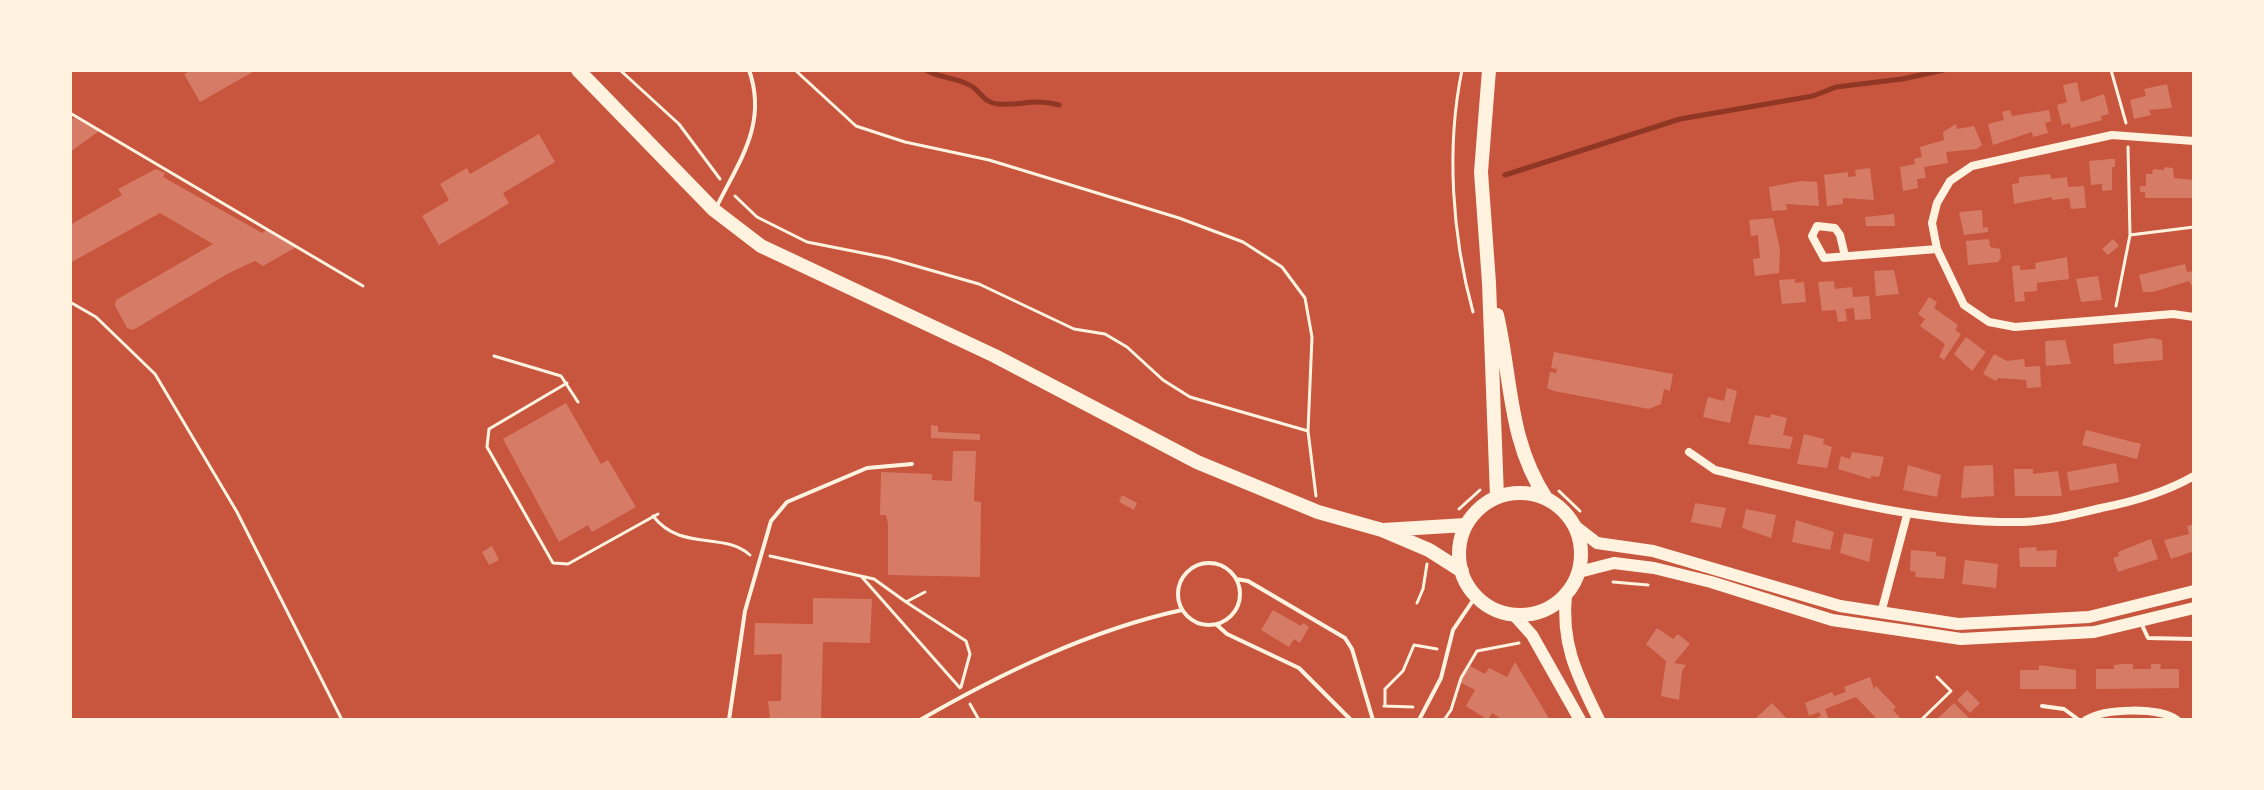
<!DOCTYPE html>
<style>
body{margin:0}
#map{position:relative;width:2264px;height:790px;overflow:hidden;background:#c8553d;font-family:Lora,serif}
canvas{display:block}
.frame{position:absolute;inset:0;border:72px solid #fff3e0;pointer-events:none}
</style>
<div id="map">
<canvas width="2264" height="790"></canvas>
<div class="frame"></div>
</div>
<script>
const g = document.querySelector('canvas').getContext('2d');
g.lineJoin = 'round';
function trace(path, color, width, dash) {
  g.strokeStyle = color;
  g.lineWidth = width;
  g.lineCap = dash ? 'butt' : 'round';
  g.setLineDash(dash || []);
  g.stroke(path);
}
function fill(path, color) {
  g.fillStyle = color;
  g.fill(path, 'evenodd');
}
trace(new Path2D(`
 M926 70C941 79 958 77 973 87 982 94 985 103 998 104 1022 106 1032 98 1059 105
 M1505 175 1680 119 1813 96 1836 87 1902 79 1944 70`), '#8f3625', 5);
fill(new Path2D(`
 M192 70H256L200 102 184 74Z
 M2077 82 2081 102 2104 94 2109 114 2101 116 2102 120 2071 128 2070 123 2062 125 2057 105 2067 102 2063 85Z
 M2167 84 2172 108 2149 110 2151 115 2134 119 2130 100 2146 96 2144 89Z
 M2010 110 2012 116 2049 110 2051 121 2045 123 2048 133 2033 137 2032 132 1993 145 1988 124 2004 120 2002 112Z
 M74 118 99 131 70 152V120Z
 M1956 124 1957 129 1974 126 1982 145 1977 149 1946 152 1948 163 1924 167 1926 178 1917 179 1918 188 1903 191 1900 167 1915 164 1914 159 1922 157 1920 147 1944 140 1943 132Z
 M539 134 555 162 503 193 509 203 498 210 439 245 422 216 449 200 440 184 467 168 470 174Z
 M2111 159H2115V167H2112V190L2102 191V184L2091 185 2089 161Z
 M2165 167 2173 168 2174 178 2194 180V198H2145V192H2140V186H2146V174H2152L2153 169 2164 170Z
 M1870 168 1874 200 1843 198V204L1827 206 1824 175 1848 172V177L1856 176 1855 170Z
 M156 169 165 173 163 177 262 233 268 229 298 246 263 266 255 261 229 273 133 330 127 328 115 306 116 300 213 244 160 213 70 263V225L122 195 118 189Z
 M2050 174 2051 179 2067 177 2068 187 2084 186 2086 208 2071 209 2069 198 2052 200V197L2014 204 2012 184 2019 183V177Z
 M1801 181 1817 182 1819 206 1786 204 1787 210 1772 211 1769 187Z
 M1982 210 1983 228 1988 227V232L1964 235 1959 212Z
 M1894 214 1895 226H1866L1865 217Z
 M1773 218 1780 249 1779 273 1755 276 1753 259 1760 258 1758 235 1751 236 1749 220Z
 M1989 239 1990 247 2000 249 2001 258 1998 262 1968 265 1966 241Z
 M2113 239 2119 246 2108 255 2102 249Z
 M2067 257 2069 279 2037 283V291L2024 292 2025 301 2015 302 2012 266 2020 265V270L2036 269 2035 263Z
 M2185 264 2187 272 2194 271V290L2189 281 2153 292H2143L2139 275Z
 M1894 270 1899 294 1876 296 1874 271Z
 M2098 276 2102 300 2081 302 2076 279Z
 M1795 279V283L1804 282 1806 302 1782 304 1779 280Z
 M1834 281 1835 289 1852 287 1853 297 1869 296 1871 319 1855 320 1854 308 1845 309 1847 321 1838 322 1836 310 1822 311 1818 282Z
 M1929 297 1937 302 1934 308 1958 325 1955 330 1961 334 1944 360 1939 357 1945 344 1920 326 1925 319 1918 314Z
 M1966 337 1986 352 1972 371 1954 354Z
 M2152 338 2162 340 2163 360 2114 364 2113 344Z
 M2065 340 2071 364 2046 366 2045 341Z
 M1554 352 1673 374 1670 391 1664 389 1661 404 1649 409 1554 391 1547 388 1550 372 1556 373 1557 369 1551 368Z
 M1994 354 2007 361 2024 359 2025 367 2040 366 2041 387 2027 388 2026 380 1998 378 1996 381 1983 374Z
 M1727 388 1737 391 1730 423 1703 417 1708 397 1724 401Z
 M566 403 601 464 608 460 636 507 592 532 588 525 559 542 503 439Z
 M1771 414 1787 418 1783 435 1793 437 1790 449 1748 444 1755 415 1770 418Z
 M931 425 938 426V432L980 434V440L931 438Z
 M2086 430 2141 444 2137 459 2082 445Z
 M1804 434 1824 439 1823 444 1832 447 1827 468 1797 464Z
 M953 451H976L974 501 981 502 980 577 888 575V524L886 515H880L881 472 932 474V480L952 481Z
 M1852 452 1884 457 1879 477 1871 476V479L1838 469 1841 456 1850 459Z
 M2116 463 2119 482 2070 491 2067 472Z
 M1908 465 1941 475 1937 497 1903 490Z
 M1993 465 1994 496 1961 498 1964 466Z
 M2014 469H2033V474L2058 471 2062 496H2015Z
 M1122 495 1137 503 1134 510 1119 502Z
 M1695 503 1726 508 1721 528 1691 522Z
 M1746 509 1776 515 1771 538 1742 528Z
 M1796 520 1834 532 1830 550 1792 542Z
 M2194 524V551L2171 559 2164 540 2189 534 2187 526Z
 M1844 533 1873 539 1869 562 1840 553Z
 M2151 539 2158 559 2118 572 2113 558 2119 556 2118 552Z
 M492 546 499 560 489 565 482 552Z
 M2036 547 2037 551 2057 550 2056 567H2020L2019 548Z
 M1911 550 1936 552V556L1946 557 1944 579 1915 577 1916 572 1910 571Z
 M1965 560 1998 564 1996 588 1962 584Z
 M813 598 872 599 870 643 823 642 821 720H770L768 701H781L782 654 754 655 755 623 813 624Z
 M1273 610 1301 626 1303 623 1309 627 1300 643 1294 639 1289 647 1261 630Z
 M1657 628 1673 639 1678 634 1690 644 1674 663 1686 665 1682 671 1679 700 1661 696 1666 661 1646 644Z
 M1515 662 1550 720H1503L1492 713 1488 720 1466 706 1475 690 1460 682 1470 666 1485 674 1489 668 1507 677Z
 M2123 664H2133V669H2151V664H2161L2160 669H2179V688L2096 689V669H2114V665Z
 M2039 665 2076 670V689H2020V670H2039Z
 M1870 677 1874 689 1876 686 1896 707 1893 710 1902 720H1878L1856 697 1825 709 1829 720H1812L1821 716 1819 712 1809 716 1805 703 1832 692 1834 696 1846 692 1844 687Z
 M1967 690 1980 703 1970 713 1957 700Z
 M1772 703 1788 720H1754Z
 M1954 703 1971 720H1936Z`), '#d67c66');
trace(new Path2D(`
 M620 70 679 124 720 179
 M795 70 856 126 905 142 989 160 1179 218 1243 242 1282 267 1305 298 1312 337 1308 431 1316 496
 M1462 70C1446 147 1452 236 1473 312
 M2111 70 2126 123
 M70 113 363 286
 M735 196 757 217 807 242 888 258 979 284 1074 329 1105 334 1127 347 1163 380 1190 397 1308 431
 M2130 235 2194 227
 M70 302 96 317 155 374 237 512 342 720
 M2116 306 2130 235 2128 147
 M494 356 561 376 578 402
 M567 383 489 429 487 447 553 563 568 564 658 514
 M1559 491 1580 511
 M1459 509 1480 490
 M653 516C681 552 723 531 750 555
 M770 556 874 579 906 602 925 592
 M861 576 960 688
 M1613 582 1648 585
 M906 602 966 641 970 654 961 687
 M1417 603 1423 589 1427 564
 M970 704 979 720
 M1385 705V689L1403 671 1414 645 1437 649
 M1384 706 1413 707
 M1444 720 1451 710 1461 678 1477 651 1519 643
 M1921 720 1951 691 1937 677`), '#fff3e0', 3);
trace(new Path2D(`
 M716 208C739 161 768 124 749 70
 M1178 594a31 31 0 1 1 62 0a31 31 0 1 1-62 0Z
 M1236 579 1248 581 1345 638 1352 649 1373 720
 M1217 625 1227 634 1299 668 1351 720
 M2142 625 2148 638 2194 639
 M2042 706 2064 709 2079 720
 M729 720 745 611 771 521 787 502 867 468 912 464
 M920 720C1000 674 1090 630 1182 610
 M1419 720 1441 678 1453 630 1476 596`), '#fff3e0', 4);
trace(new Path2D(`
 M2194 141 2112 135 1972 166 1950 181 1937 203 1932 223 1937 249 1964 305 1989 322 2015 327 2173 314 2194 317
 M1845 256 1840 235 1835 228 1817 226 1812 236 1824 258 1937 249
 M1689 452 1715 470C1816 494 1917 524 2023 522 2049 521 2076 514 2101 508 2132 502 2166 492 2194 476
 M1881 613 1907 515
 M2086 720C2105 708 2159 707 2177 720`), '#fff3e0', 8);
trace(new Path2D(`
 M1575 526 1597 543 1653 551 1840 606 1958 624 2089 617 2194 591
 M1579 572 1614 563 1654 568 1711 582 1832 620 1961 639 2094 632 2194 608
 M1566 594C1561 645 1577 675 1599 720
 M1514 615 1532 635 1580 720`), '#fff3e0', 12);
trace(new Path2D(`
 M578 70 714 210 761 246 995 356 1197 462 1318 512 1382 530 1429 550 1462 571
 M1489 70 1481 172 1489 283 1497 497
 M1497 315C1512 380 1508 440 1546 498
 M1459 554a61 61 0 1 1 122 0a61 61 0 1 1-122 0Z
 M1383 530 1466 525`), '#fff3e0', 14);
</script>
